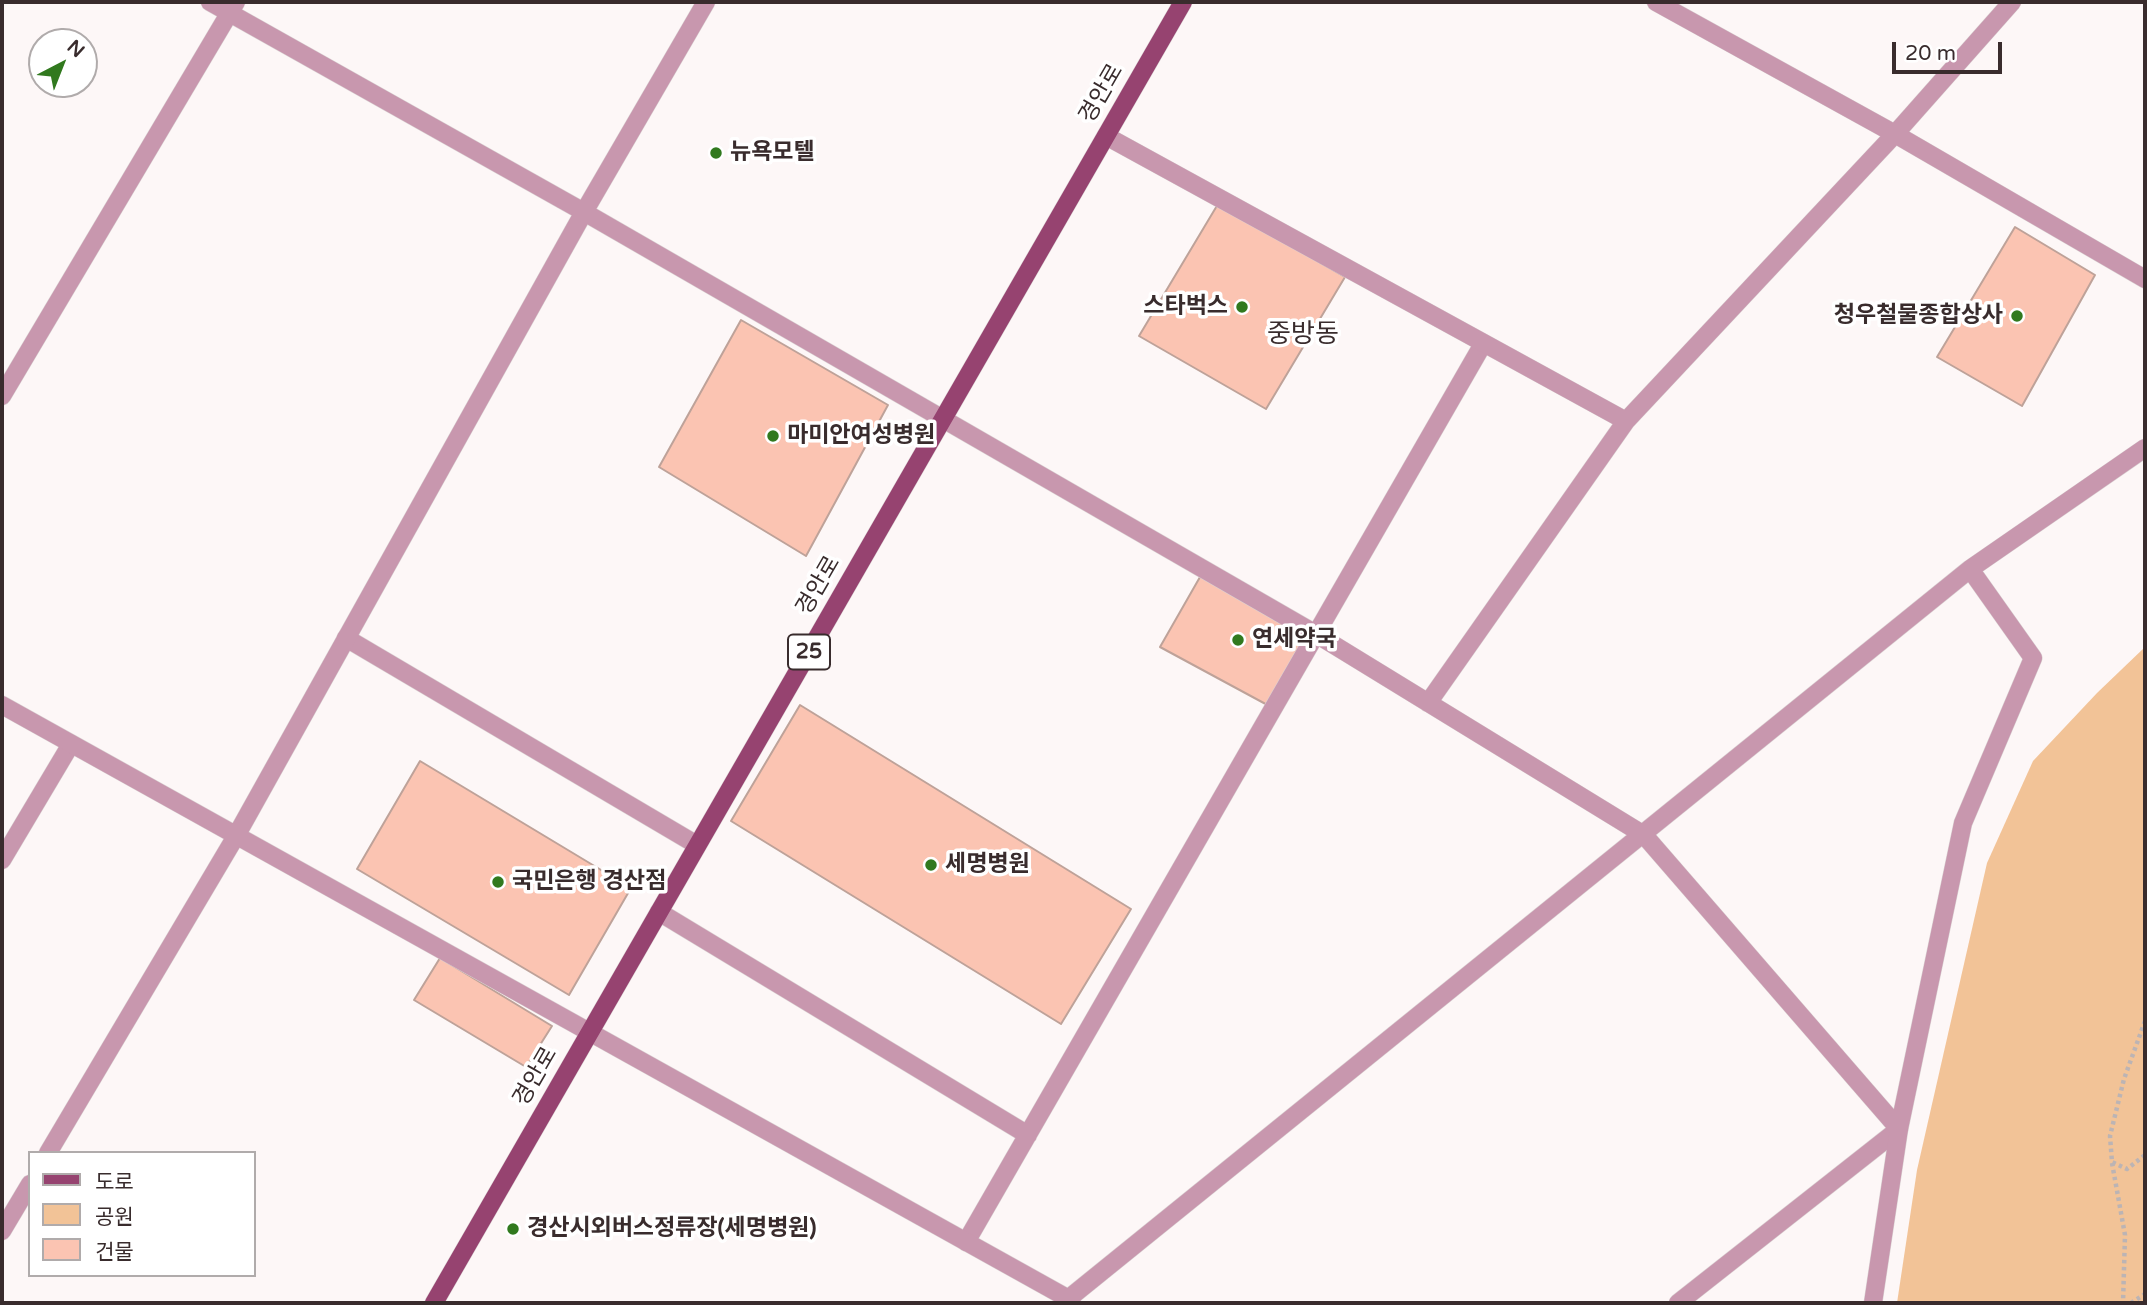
<!DOCTYPE html>
<meta charset="utf-8">
<style>
body{margin:0}
#map{position:relative;width:2147px;height:1305px;overflow:hidden;background:#fdf7f7;font-family:"Varela Round","Noto Sans KR",sans-serif}
canvas{display:block}
.frame{position:absolute;inset:0;border:4px solid #392c2d;pointer-events:none}
.legend{position:absolute;left:28px;top:1151px;width:228px;height:126px;box-sizing:border-box;background:#fff;border:2px solid #b0abab;margin:0;padding:9px 12px;list-style:none;font-size:21px;color:#392c2d}
.legend li{display:flex;align-items:center;gap:14px;height:35px}
.legend b{width:35px;border:2px solid #b0abab}
.north{position:absolute;left:28px;top:28px;width:70px;height:70px;box-sizing:border-box;background:#fff;border:2px solid #b0abab;border-radius:50%;rotate:42deg;font-size:19px;font-weight:700;line-height:28px;text-align:center;color:#392c2d}
.north::after{content:'';display:block;margin:auto;width:24px;height:32px;background:#31791e;clip-path:polygon(50% 0,100% 100%,50% 72%,0 100%)}
.scale{position:absolute;left:1892px;top:42px;width:110px;height:32px;box-sizing:border-box;border:4px solid #392c2d;border-top:0;padding-left:9px;font-size:21px;line-height:24px;white-space:nowrap;color:#392c2d;-webkit-text-stroke:5px #fff;paint-order:stroke}
</style>
<div id="map">
<canvas width="2147" height="1305"></canvas>
<div class="frame"></div>
<ul class="legend">
<li><b style="height:9px;background:#964370"></b>도로</li>
<li><b style="height:19px;background:#f2c397"></b>공원</li>
<li><b style="height:19px;background:#fbc4b2"></b>건물</li>
</ul>
<div class="north">N</div>
<div class="scale">20 m</div>
</div>
<script>
const g = document.querySelector('canvas').getContext('2d');
g.lineJoin = 'round';
function fill(path, color) {
  g.fillStyle = color;
  g.fill(path, 'evenodd');
}
function trace(path, color, width, dash) {
  g.strokeStyle = color;
  g.lineWidth = width;
  g.lineCap = dash ? 'butt' : 'round';
  g.setLineDash(dash || []);
  g.stroke(path);
}
function drawText(font, color, halo, rows, align = 'center') {
  g.font = font + ' "Varela Round","Noto Sans KR",sans-serif';
  g.lineWidth = 7;
  g.setLineDash([]);
  g.textBaseline = 'middle';
  g.strokeStyle = halo;
  g.fillStyle = color;
  for (const [text, x, y, turn = 0] of rows) {
    g.save();
    g.translate(x, y);
    g.rotate((+turn || 0) * Math.PI / 180);
    g.textAlign = isNaN(turn) ? turn : align;
    if (halo) g.strokeText(text, 0, 0);
    g.fillText(text, 0, 0);
    g.restore();
  }
}
fill(new Path2D(`
 M2145 647V1303H1897L1917 1170 1987 863 2033 761 2097 693Z`), '#f2c397');
const building = new Path2D(`
 M1218 204 1345 277 1266 409 1139 336Z
 M2015 227 2095 275 2022 406 1937 357Z
 M741 320 888 405 806 556 659 467Z
 M1204 570 1316 634 1273 708 1160 647Z
 M800 705 1131 909 1061 1024 731 821Z
 M420 761 631 888 569 995 357 869Z
 M440 958 552 1026 526 1067 414 1000Z`);
fill(building, '#fbc4b2');
trace(building, '#bea299', 2);
const lane = new Path2D(`
 M346 638 697 845
 M2 860 71 744
 M659 912 1028 1135
 M966 1242 1483 344
 M1678 1303 1899 1129`);
const street = new Path2D(`
 M210 2 584 212 1316 634 1644 835 1899 1129
 M1656 2 1895 134 2145 279
 M1106 136 1626 421
 M2 396 236 2
 M1428 703 1626 421 1895 134 2012 2
 M2 705 1069 1299 1072 1303
 M48 1153 236 836 584 212 706 2
 M2 1231 30 1184
 M1063 1303 1970 569 2145 448
 M1873 1303 1899 1129 1963 823 2033 658 1970 569`);
const primary = new Path2D(`
 M434 1303 1183 2`);
trace(lane, '#dad2d3', 19);
trace(street, '#dad2d3', 19);
trace(primary, '#dad2d3', 19);
trace(new Path2D(`
 M2145 1021 2124 1079 2110 1136 2112 1162 2127 1169 2145 1155
 M2112 1163 2125 1235 2123 1303
 M2131 1303 2145 1294`), '#bcb4b4', 4.5, [3.5, 3.5]);
trace(lane, '#c897ae', 18);
trace(street, '#c897ae', 18);
trace(primary, '#964370', 18);
for (const [x, y, r, color] of [
 [716,153,7,"#31791e"],
 [1242,307,7,"#31791e"],
 [2017,316,7,"#31791e"],
 [773,436,7,"#31791e"],
 [1238,640,7,"#31791e"],
 [931,865,7,"#31791e"],
 [498,882,7,"#31791e"],
 [513,1229,7,"#31791e"]
]) {
  const dot = new Path2D();
  dot.arc(x, y, r, 0, 2 * Math.PI);
  g.fillStyle = color;
  g.fill(dot);
  trace(dot, '#fff', 2.5);
}
for (const [x, y, w] of [
 [809,652,42]
]) {
  const box = new Path2D();
  box.roundRect(x - w / 2, y - 17.5, w, 35, 5);
  g.fillStyle = '#fff';
  g.fill(box);
  trace(box, '#392c2d', 2);
}
drawText('bold 21px', '#392c2d', null, [
 ["25",809,652]
]);
drawText('23px', '#392c2d', '#fff', [
 ["경안로",1102,94,-60],
 ["경안로",819,586,-60],
 ["경안로",536,1077,-60]
]);
drawText('bold 23px', '#392c2d', '#fff', [
 ["뉴욕모텔",730,153],
 ["스타벅스",1228,307,"right"],
 ["청우철물종합상사",2003,316,"right"],
 ["마미안여성병원",787,436],
 ["연세약국",1252,640],
 ["세명병원",945,865],
 ["국민은행 경산점",512,882],
 ["경산시외버스정류장(세명병원)",527,1229]
], 'left');
drawText('26px', '#392c2d', '#fff', [
 ["중방동",1303,335]
]);
</script>
